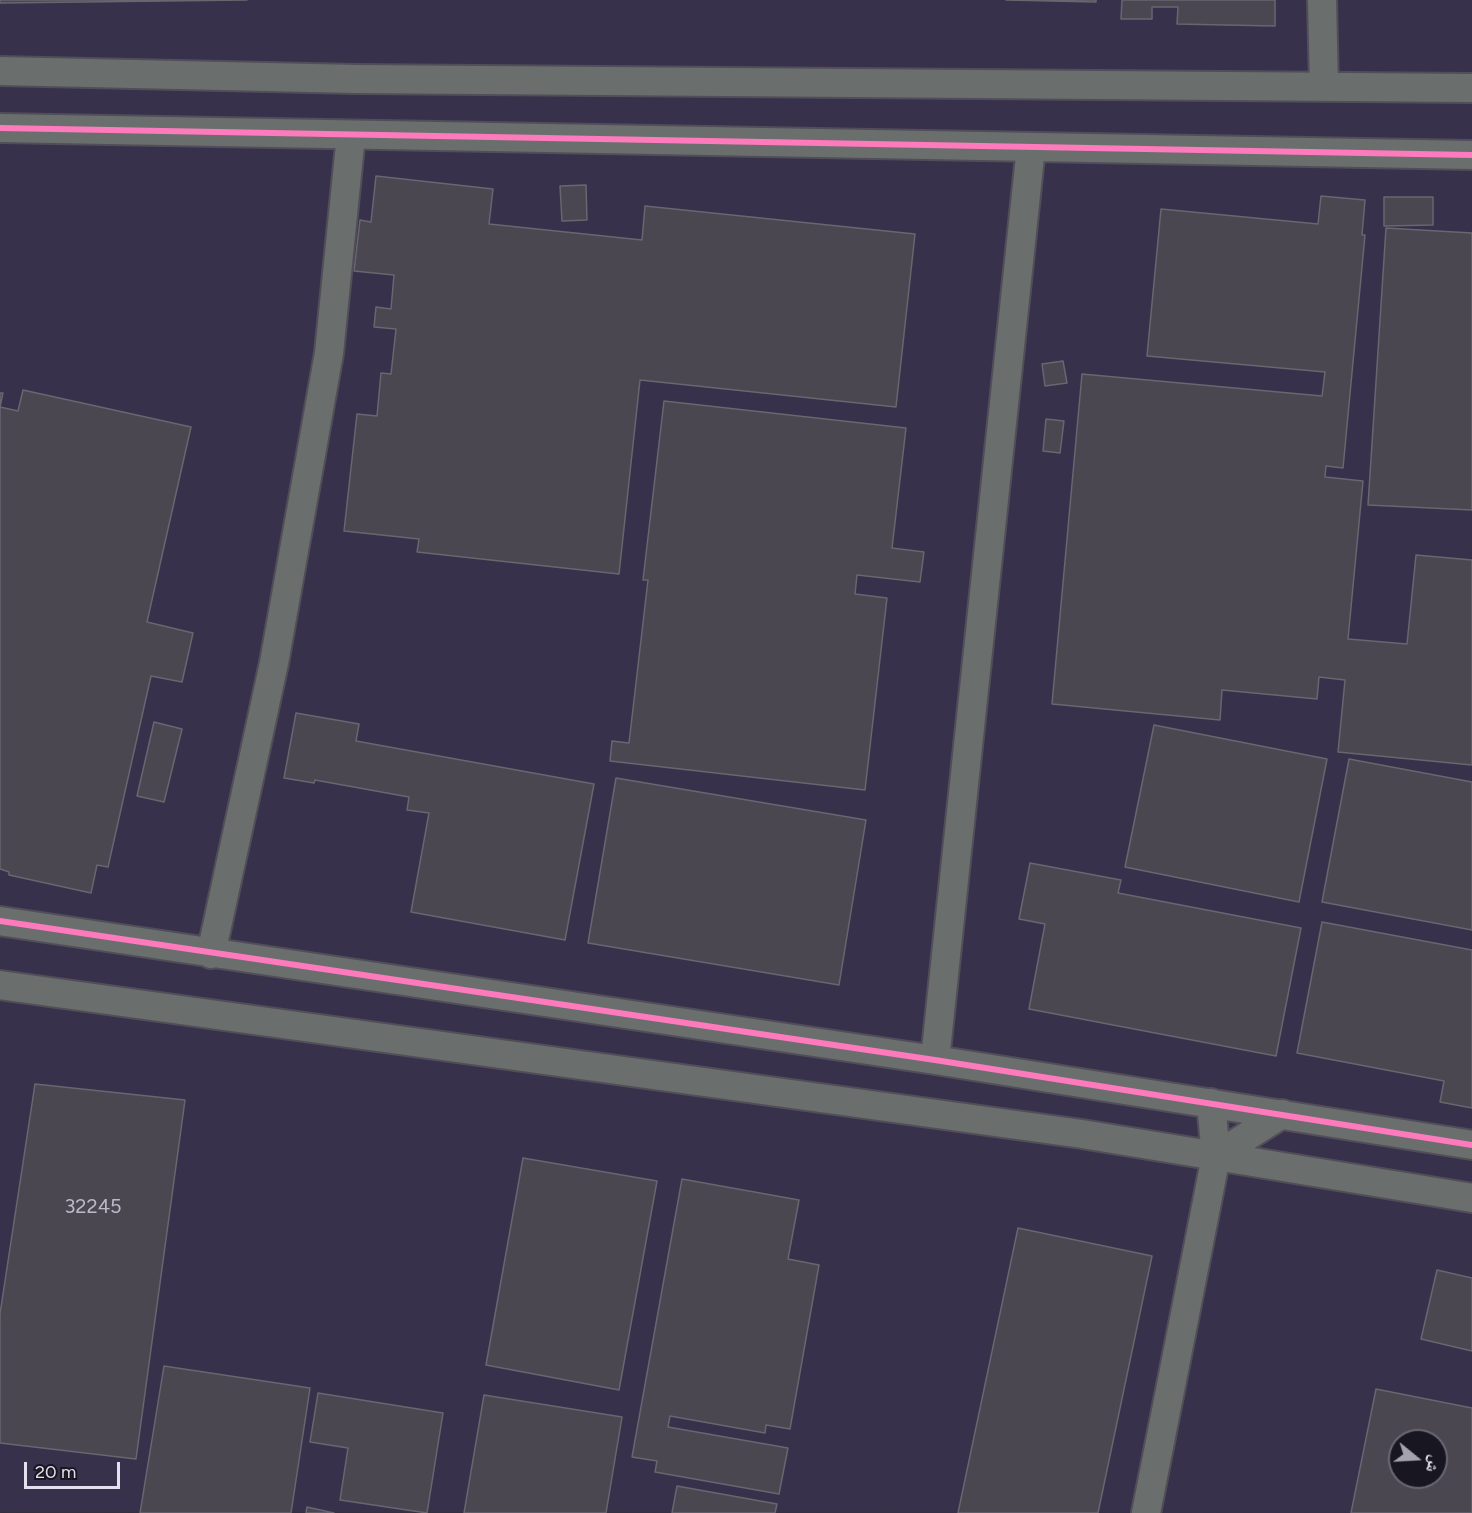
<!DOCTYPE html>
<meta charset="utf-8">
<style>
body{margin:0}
#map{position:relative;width:1472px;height:1513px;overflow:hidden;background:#34313d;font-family:Figtree,"Noto Naskh Arabic",sans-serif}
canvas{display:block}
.north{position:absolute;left:1388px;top:1429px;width:60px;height:60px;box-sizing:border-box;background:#181620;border:2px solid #696773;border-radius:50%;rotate:108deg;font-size:16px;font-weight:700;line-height:24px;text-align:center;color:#e3e1ef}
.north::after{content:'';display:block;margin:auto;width:21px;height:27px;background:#a6a3b1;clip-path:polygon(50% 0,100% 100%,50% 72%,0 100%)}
.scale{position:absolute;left:24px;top:1462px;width:96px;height:27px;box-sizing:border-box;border:3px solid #e3e1ef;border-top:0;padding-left:8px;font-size:18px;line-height:21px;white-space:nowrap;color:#e3e1ef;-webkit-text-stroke:4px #181620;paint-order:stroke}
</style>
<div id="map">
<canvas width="1472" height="1513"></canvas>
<div class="north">ش</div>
<div class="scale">20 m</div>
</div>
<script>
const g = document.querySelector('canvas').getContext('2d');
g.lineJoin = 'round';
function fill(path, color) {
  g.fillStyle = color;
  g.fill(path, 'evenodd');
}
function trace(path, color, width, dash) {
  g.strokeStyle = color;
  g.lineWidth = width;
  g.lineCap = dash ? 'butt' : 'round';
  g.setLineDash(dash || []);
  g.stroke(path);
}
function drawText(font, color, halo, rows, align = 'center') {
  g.font = font + ' Figtree,sans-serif';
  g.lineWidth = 4.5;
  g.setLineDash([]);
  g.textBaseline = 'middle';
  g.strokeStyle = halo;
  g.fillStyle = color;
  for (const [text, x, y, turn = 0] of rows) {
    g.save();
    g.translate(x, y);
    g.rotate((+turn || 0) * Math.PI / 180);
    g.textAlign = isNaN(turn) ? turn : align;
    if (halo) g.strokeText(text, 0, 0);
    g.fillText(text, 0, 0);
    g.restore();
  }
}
fill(new Path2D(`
 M0 0H1472V1513L0 1512ZM1400 1441H1436V1477H1400Z`), '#37314b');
const building = new Path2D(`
 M0 0H247L0 3Z
 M1006 0H1096V2Z
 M1122 0H1275V26L1177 24 1178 7H1152V19H1121Z
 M376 176 493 189 489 224 642 240 645 206 915 234 896 407 640 380 619 574 417 552 419 539 344 531 357 414 377 416 381 373 391 374 396 329 374 327 376 307 391 309 394 275 354 271 360 220 371 222Z
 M586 185 587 220 562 221 560 186Z
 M1321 196 1365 200 1362 235H1365L1343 468 1326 466 1325 477 1363 481 1348 639 1407 644 1416 555 1472 560V765L1338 752 1345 680 1319 677 1317 699 1222 690 1220 720 1052 704 1082 374 1322 396 1325 372 1147 356 1161 209 1318 224Z
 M1384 197H1433V225L1384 226Z
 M1386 228 1472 233V510L1368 505Z
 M1063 361 1067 383 1045 386 1042 364Z
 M23 390 191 427 147 622 193 633 182 682 151 676 108 867 97 865 91 893 9 875V872L0 869V393H3L0 407 18 411Z
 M664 401 906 428 892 548 924 552 920 582 857 575 855 594 887 598 865 790 610 761 612 741 629 743 648 580H643Z
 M1046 419 1064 421 1060 453 1043 451Z
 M296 713 359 724 356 741 594 784 565 940 411 912 429 813 407 810 409 797 315 780 314 783 284 778Z
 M154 722 182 729 164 802 137 796Z
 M1154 725 1327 759 1299 902 1125 867Z
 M1349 759 1472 782V930L1322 902Z
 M616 778 866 820 839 985 588 943Z
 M1030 863 1121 880 1118 893 1301 928 1276 1056 1029 1009 1045 924 1019 919Z
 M1322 922 1472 950V1108L1440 1102 1444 1081 1297 1053Z
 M35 1084 185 1100 136 1459 0 1443V1314Z
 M523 1158 657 1181 619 1390 486 1365Z
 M682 1179 799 1200 788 1259 819 1265 790 1429 766 1425 765 1433 670 1416 668 1427 788 1448 779 1494 655 1472 657 1461 632 1457Z
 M1018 1228 1152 1256 1098 1513H958Z
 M1437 1270 1472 1278V1351L1421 1339Z
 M164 1366 310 1388 291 1513H140Z
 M1376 1389 1472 1408V1513H1351ZM1400 1441H1436V1477H1400Z
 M318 1393 443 1413 427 1513 340 1500 348 1448 310 1442Z
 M484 1395 622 1417 606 1513H464Z
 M677 1486 777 1504 775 1513H672Z
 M307 1507 334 1513H306Z`);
fill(building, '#4b4751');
trace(building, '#696670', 1.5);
const minor = new Path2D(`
 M1322 0 1324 87
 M0 71 356 79 1472 88
 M0 128 1472 155
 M0 921 935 1060 1472 1145
 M211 954 274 663 329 353 351 135
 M0 985 1082 1134 1472 1198
 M935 1060 1031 147
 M1216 1156 1282 1114
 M1146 1513 1216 1156 1211 1103`);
trace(minor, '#514e59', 32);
trace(minor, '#6a6f6d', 28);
trace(new Path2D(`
 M0 128 1472 155
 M0 921 935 1060 1472 1145`), '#fd7abc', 6);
drawText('20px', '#bdbac8', null, [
 ["32245",93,1207]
]);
</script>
